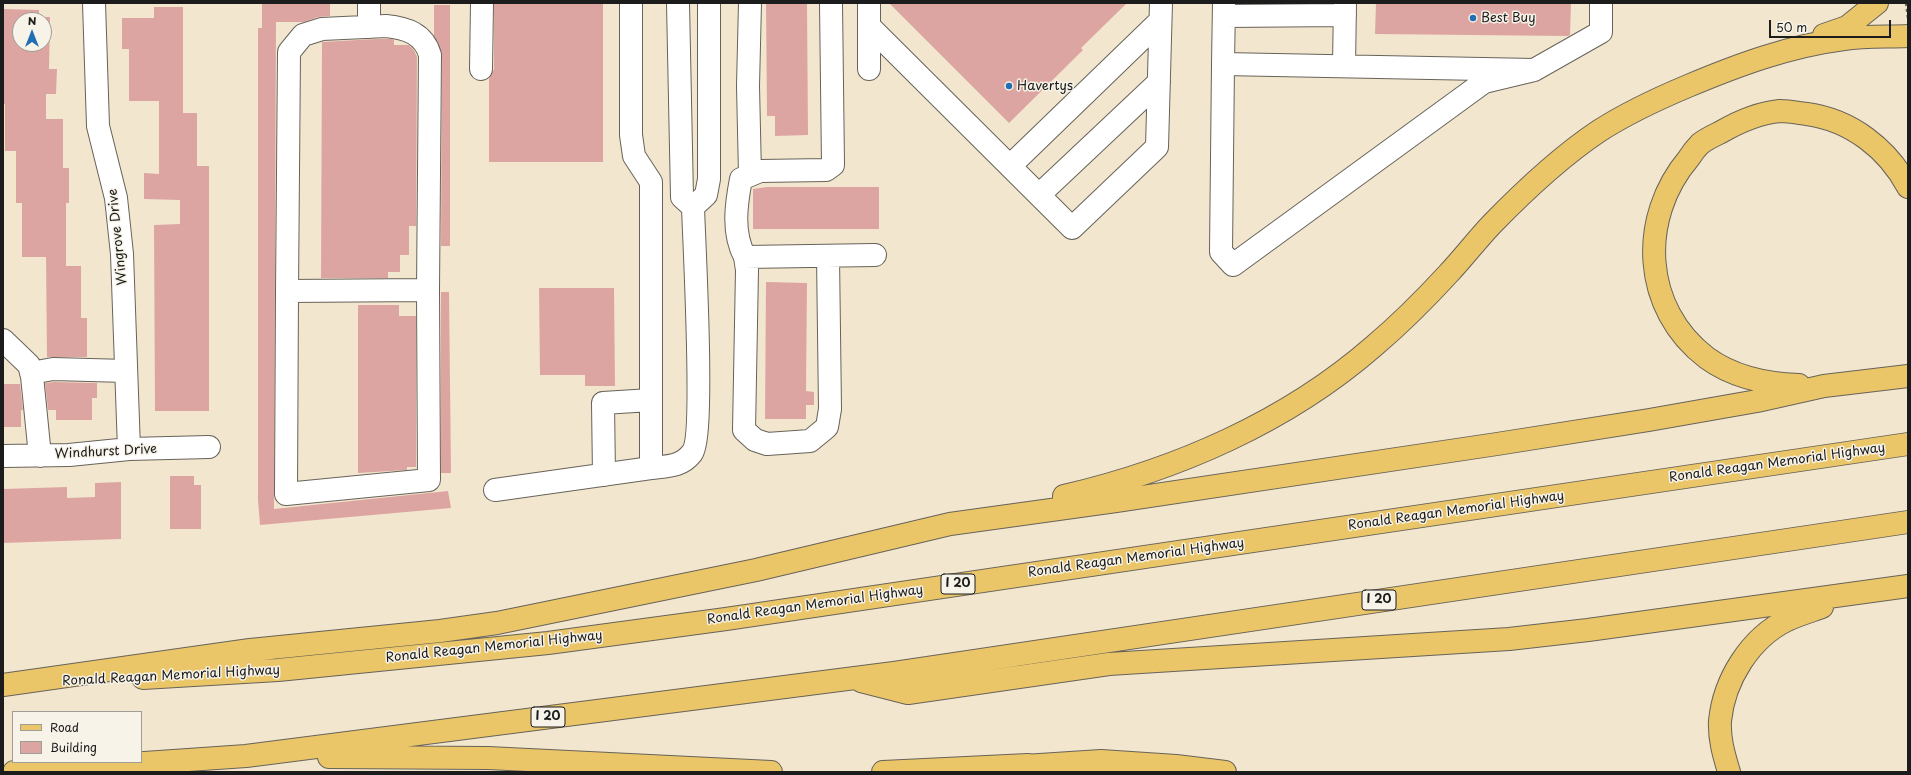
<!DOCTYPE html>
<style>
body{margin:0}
#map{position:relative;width:1911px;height:775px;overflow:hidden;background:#f3e6ce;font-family:"Playpen Sans",sans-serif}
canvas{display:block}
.frame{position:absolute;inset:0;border:4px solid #1c1c1c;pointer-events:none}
.legend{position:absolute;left:12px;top:711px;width:130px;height:52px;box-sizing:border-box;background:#f7f3e8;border:1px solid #9f9d96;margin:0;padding:5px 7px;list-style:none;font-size:12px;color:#1c1c1c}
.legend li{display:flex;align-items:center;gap:8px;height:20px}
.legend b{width:20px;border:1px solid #9f9d96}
.north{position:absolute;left:12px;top:12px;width:40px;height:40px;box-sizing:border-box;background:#f7f3e8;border:1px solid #9f9d96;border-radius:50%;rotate:0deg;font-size:11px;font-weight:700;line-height:16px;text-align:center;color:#1c1c1c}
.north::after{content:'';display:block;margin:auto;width:14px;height:18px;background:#1f6fb2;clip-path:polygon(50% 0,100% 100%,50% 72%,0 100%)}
.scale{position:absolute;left:1769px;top:20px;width:122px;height:18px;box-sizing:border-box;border:2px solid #1c1c1c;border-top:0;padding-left:5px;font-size:12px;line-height:14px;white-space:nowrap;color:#1c1c1c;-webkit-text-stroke:3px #f7f3e8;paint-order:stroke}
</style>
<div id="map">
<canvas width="1911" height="775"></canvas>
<div class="frame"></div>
<ul class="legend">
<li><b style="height:5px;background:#ebc669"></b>Road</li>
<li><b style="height:11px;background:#dda5a2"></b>Building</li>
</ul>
<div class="north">N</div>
<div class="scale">50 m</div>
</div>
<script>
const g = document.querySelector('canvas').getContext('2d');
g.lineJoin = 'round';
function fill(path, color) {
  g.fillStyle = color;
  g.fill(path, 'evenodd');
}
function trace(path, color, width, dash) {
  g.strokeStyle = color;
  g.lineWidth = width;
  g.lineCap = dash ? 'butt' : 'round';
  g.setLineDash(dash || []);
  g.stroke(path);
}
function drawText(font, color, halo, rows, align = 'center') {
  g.font = font + ' "Playpen Sans",sans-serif';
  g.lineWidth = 3;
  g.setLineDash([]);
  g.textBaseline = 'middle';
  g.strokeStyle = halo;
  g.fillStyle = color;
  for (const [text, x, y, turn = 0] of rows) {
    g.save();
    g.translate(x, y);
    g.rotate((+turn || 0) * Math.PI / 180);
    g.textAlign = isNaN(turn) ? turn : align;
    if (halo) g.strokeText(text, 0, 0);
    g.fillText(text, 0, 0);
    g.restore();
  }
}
fill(new Path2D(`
 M262 3H330V16L318 17 304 22H276L274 509 448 491 451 508 260 525 258 500V28H262Z
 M494 3H603V162H489V78L494 69Z
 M766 3H807L808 135 775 136V116H767Z
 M889 3H1127L1081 48 1083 50 1009 123Z
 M1376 3H1571L1570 35 1568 36 1375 34Z
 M434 5H450V246H441L442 55 434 36Z
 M154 7H183V113H197V166H209V411H155L154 225 180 224V200L144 199V173L159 174V101H129V49H122V18H154Z
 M3 9 39 10V17H50L49 69H57L56 94H46V119H63V168H69V203H66V266H81V318H87V357H47L46 257H22V203H16V151H5V104H3ZM20 20H44V44H20Z
 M375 39H392L394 40V45H409L414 50 417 57 416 226H409V255H400V272H388V278H321L322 42Z
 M767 187H879V229H753V189Z
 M766 282 807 283 806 391 814 392V405H806V419H765Z
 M539 288H614L615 386H585V375H540Z
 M441 292H449L451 473H441Z
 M358 305H399V316H416V467H407V470L358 473Z
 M54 382 97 383V398H92V420H56V410H48L45 383Z
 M3 384H20L23 410H21V427H3Z
 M170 476H194V485H201V529H170Z
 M121 482V539L3 543V489L67 487V498L95 497V483Z`), '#dda5a2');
const minor = new Path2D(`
 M94 3 98 126 116 198 122 254 129 449
 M369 3V27
 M750 3 748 86 750 175
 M831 3 833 165 826 170 760 171 741 179C736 205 732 233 745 257L875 255
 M1224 3 1223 64 1534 70 1601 32V3
 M1224 16 1345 15
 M386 26C407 28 424 34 430 55L428 290 287 291 289 52 303 35 322 29Z
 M869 26 1072 228 1157 147 1161 3
 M1223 64 1221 252 1233 265 1484 82 1534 70
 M1344 66 1345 3
 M481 69 482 3
 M869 69V3
 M1010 166 1160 21
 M1039 195 1159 82
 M693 207 706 195 709 179V3
 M745 257 747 270 744 430 755 440 767 444 810 441 827 427 830 409 828 256
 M287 291 286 494 429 480 428 290
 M3 340 29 365 32 376 40 456
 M31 373 53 369 126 371
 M3 456 69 455 129 449 209 447
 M651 468C668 466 681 467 692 453 705 436 694 241 693 207L682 197 678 3
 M604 475 603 403 651 400
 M495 490 651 468V182L634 156 631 135V3`);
const major = new Path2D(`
 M1009 767 1101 761 1176 766 1225 772`);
const highway = new Path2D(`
 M1824 35 1847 27 1877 3
 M1799 385C1767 384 1733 377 1707 358 1642 309 1638 218 1689 158 1692 153 1696 148 1700 144 1706 139 1715 135 1721 132 1740 121 1759 113 1780 111 1789 111 1799 113 1807 114 1851 120 1888 149 1908 187
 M1064 496C1176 470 1287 422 1374 346 1400 324 1425 299 1448 274 1463 258 1476 241 1491 225 1524 191 1560 157 1599 131 1627 113 1657 99 1688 86 1738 65 1789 46 1844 39 1865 36 1887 37 1908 36
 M143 678 278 670 548 643 726 619 1908 444
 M861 681 908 693 1109 664 1509 639 1588 630 1908 586
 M3 685 250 650 440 631 497 623 756 570 950 524 1116 501 1497 444 1649 420 1757 401 1824 386 1908 376
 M329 757 488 758 771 772
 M14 772 246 756 894 673 1908 522
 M883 772 1028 765
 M1729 772C1724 755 1719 739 1720 721 1724 680 1750 638 1787 620 1798 615 1811 611 1822 607`);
trace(minor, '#67635a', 24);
trace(major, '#67635a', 24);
trace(highway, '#67635a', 24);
trace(new Path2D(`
 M1906 3 1908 18`), '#67635a', 2.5, [3, 3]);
trace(minor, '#fff', 22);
trace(major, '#ebc669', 22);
trace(highway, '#ebc669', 22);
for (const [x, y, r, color] of [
 [1473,18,4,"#1f6fb2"],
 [1009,86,4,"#1f6fb2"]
]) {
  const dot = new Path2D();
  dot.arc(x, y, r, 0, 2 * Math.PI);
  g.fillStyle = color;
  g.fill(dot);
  trace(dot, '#f7f3e8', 1.5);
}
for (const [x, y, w] of [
 [958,584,34],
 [1379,600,34],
 [548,717,34]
]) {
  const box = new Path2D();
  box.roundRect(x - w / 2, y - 10, w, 20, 3);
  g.fillStyle = '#f7f3e8';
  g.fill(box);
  trace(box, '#1c1c1c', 1);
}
drawText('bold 12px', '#1c1c1c', null, [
 ["I 20",958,584],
 ["I 20",1379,600],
 ["I 20",548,717]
]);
drawText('13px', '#1c1c1c', '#f7f3e8', [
 ["Best Buy",1481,18],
 ["Havertys",1017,86]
], 'left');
drawText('13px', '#1c1c1c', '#f7f3e8', [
 ["Wingrove Drive",118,237,-96],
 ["Windhurst Drive",106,452,-3],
 ["Ronald Reagan Memorial Highway",1777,463,-8],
 ["Ronald Reagan Memorial Highway",1456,511,-8],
 ["Ronald Reagan Memorial Highway",1136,558,-8],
 ["Ronald Reagan Memorial Highway",815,605,-8],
 ["Ronald Reagan Memorial Highway",494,647,-6],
 ["Ronald Reagan Memorial Highway",171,676,-3]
]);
</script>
